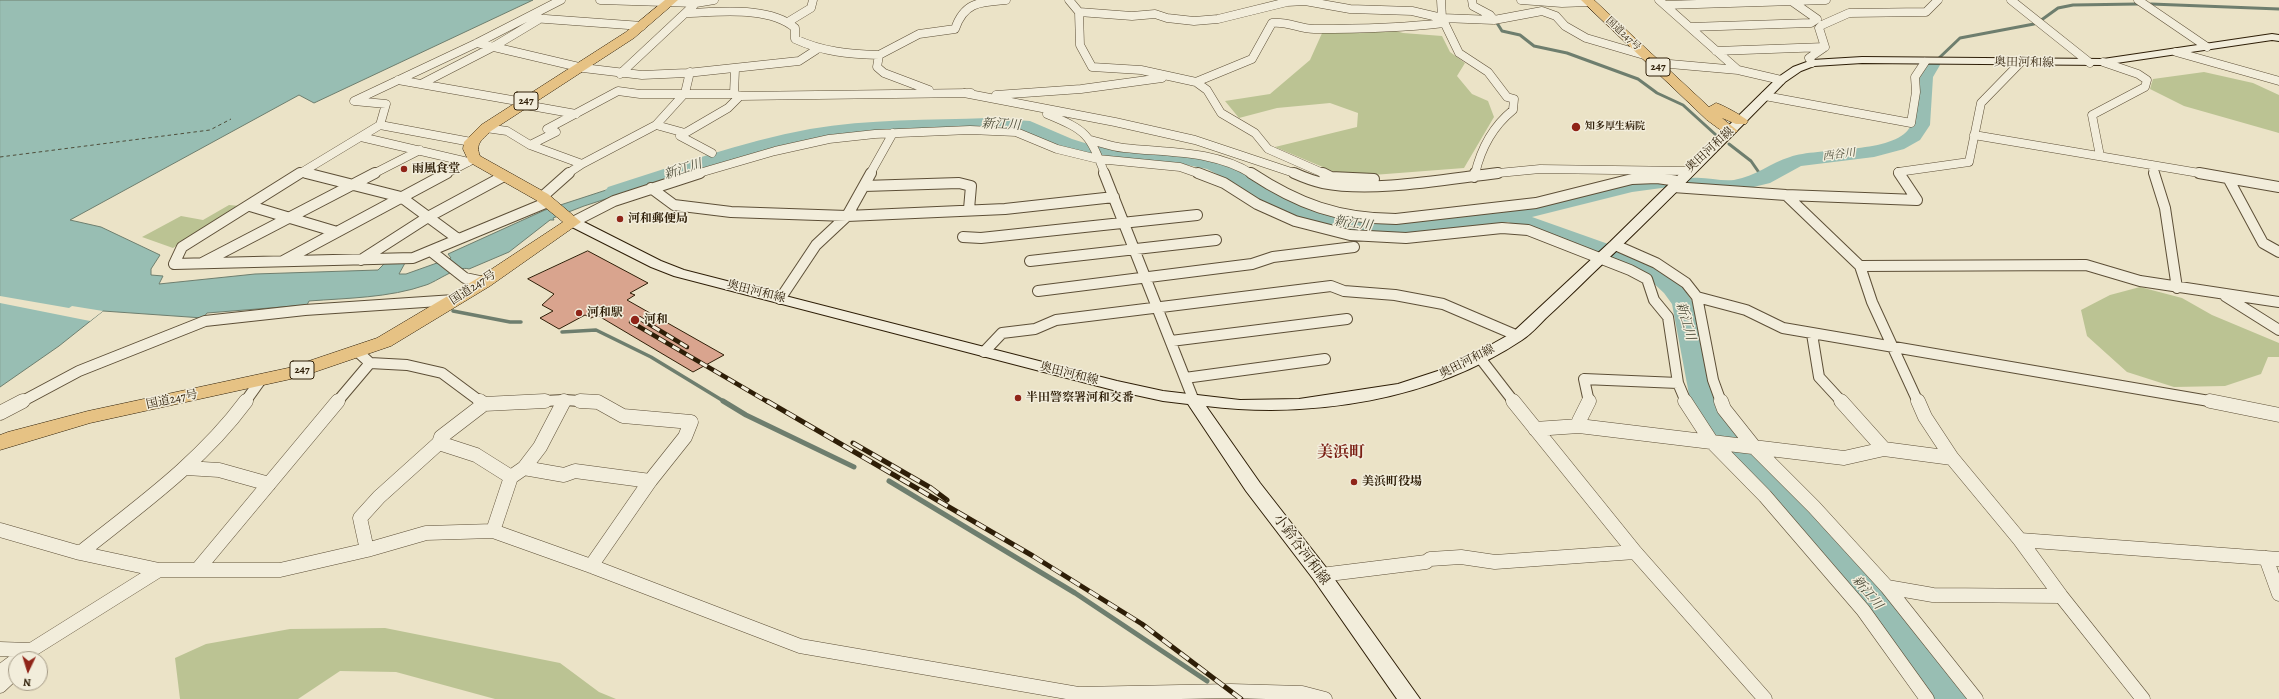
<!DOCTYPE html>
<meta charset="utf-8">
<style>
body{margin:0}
#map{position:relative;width:2279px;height:699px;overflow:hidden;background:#ebe3c7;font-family:Alegreya,serif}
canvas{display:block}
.north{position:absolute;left:8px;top:651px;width:40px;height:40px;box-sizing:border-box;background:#f2eddb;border:1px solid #a49a86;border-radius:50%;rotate:184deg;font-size:11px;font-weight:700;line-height:16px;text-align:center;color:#2e1e07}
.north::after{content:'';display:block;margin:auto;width:14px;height:18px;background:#8f2418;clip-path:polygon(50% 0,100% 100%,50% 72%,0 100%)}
</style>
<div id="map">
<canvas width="2279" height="699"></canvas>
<div class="north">N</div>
</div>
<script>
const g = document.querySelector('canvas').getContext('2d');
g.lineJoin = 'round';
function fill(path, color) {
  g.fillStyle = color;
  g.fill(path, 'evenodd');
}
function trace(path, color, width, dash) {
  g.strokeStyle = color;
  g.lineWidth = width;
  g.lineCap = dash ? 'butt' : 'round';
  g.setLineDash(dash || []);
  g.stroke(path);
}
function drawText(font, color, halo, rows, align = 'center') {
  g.font = font + ' Alegreya,"Noto Serif JP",serif';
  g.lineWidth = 3;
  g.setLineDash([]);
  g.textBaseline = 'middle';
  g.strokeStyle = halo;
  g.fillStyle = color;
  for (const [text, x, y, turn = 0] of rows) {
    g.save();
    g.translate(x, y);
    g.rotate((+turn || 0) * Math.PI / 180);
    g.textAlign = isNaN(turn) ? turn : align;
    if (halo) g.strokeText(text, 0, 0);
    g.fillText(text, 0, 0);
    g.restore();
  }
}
fill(new Path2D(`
 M1389 29 1403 33 1442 36 1450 52 1465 63 1457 76 1472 94 1488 101 1494 117 1464 168 1373 175 1337 173 1275 147 1357 127 1358 113 1330 103 1277 108 1239 118 1225 101 1270 94 1310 60 1323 31Z
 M2204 72 2253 83 2279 95V133L2184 106 2150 89 2153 79Z
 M229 205 240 206 173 248 142 237 181 216 203 220Z
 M2140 287 2182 298 2212 315 2279 343V357H2268L2261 374 2225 386 2174 387 2127 372 2087 336 2081 310 2110 295Z
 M385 628 560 663 599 692 616 699H495L396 672 340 671 298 699H180L175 658 206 644 290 629Z`), '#bbc393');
const water = new Path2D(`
 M0 0H533L314 103 299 95 70 220 101 227 160 255 151 269V275L163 276 159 284 255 274 378 270 385 263H405L399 274H406L451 258 448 254 545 210 643 178 649 185 584 206 553 218 554 220H550L509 252 469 269C458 265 436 282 426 285 389 298 347 298 309 301L307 305 207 313 203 318 103 311 59 346 0 387Z`);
fill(water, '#98beb3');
trace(water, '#6e7e6e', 1);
fill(new Path2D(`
 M0 296 69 308 72 306 103 311 90 321 0 303Z`), '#ebe3c7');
trace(new Path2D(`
 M2151 4 2279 9
 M2040 21 2058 8 2073 5 2138 4
 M1497 23 1502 31 1520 35 1534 46 1567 53 1638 79 1657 93 1683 105 1716 135
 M1938 59 1960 38 2034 24
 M1729 144 1751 161 1760 174`), '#6e7e6e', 3);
trace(new Path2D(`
 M1759 173 1763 179
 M453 311 510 322H521
 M562 332 596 330 651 357 725 402`), '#6e7e6e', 3.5);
trace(new Path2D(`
 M723 401 746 415 854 467
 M889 481 1075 593 1207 681`), '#6e7e6e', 5);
fill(new Path2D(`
 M1932 60 1938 61 1940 65 1933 77 1930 125 1920 140 1904 149 1874 157 1801 166 1770 183 1733 192 1686 187 1683 183 1686 179C1702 175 1719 182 1734 180 1757 176 1770 163 1790 157 1819 147 1888 154 1908 130 1919 117 1911 93 1917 77 1918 72 1923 66 1926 61Z
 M989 118 1030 121 1072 139 1088 144 1135 151H1177L1220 161 1250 176 1281 197 1319 212 1359 222H1404L1510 210 1632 180 1662 177 1669 179 1672 183 1669 187 1632 192 1532 217 1628 251 1664 268 1680 283 1694 304 1717 404 1749 450 1875 578 1939 657 1968 699H1933L1853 594 1731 462 1691 405 1672 304 1664 293 1648 278 1612 261 1508 222 1404 234H1359L1305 221 1267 205 1236 184 1207 169 1177 163H1135L1086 155 1058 147 1021 130 989 128 849 134 809 140 744 157 615 197 608 195 605 191 608 187C674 166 741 142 810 129 869 119 930 120 989 118Z`), '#98beb3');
trace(new Path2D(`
 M0 157 210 130 231 119`), '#4e4e3b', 1, [3.5, 3]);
const building = new Path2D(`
 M588 251 648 283 630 293 635 295 627 300 724 355 693 372 597 315 591 318 585 315 559 329 540 318 553 311 542 305 554 294 528 279Z`);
fill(building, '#d9a48e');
trace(building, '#2e1e07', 1);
const minorFar2 = new Path2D(`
 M600 0 696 3
 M1069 0 1079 12 1080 45 1092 67 1141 70 1196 82 1207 90 1221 113 1255 133 1268 149 1325 174
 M1441 0 1442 18 1459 53 1488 72 1507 97 1514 99 1513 110C1492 127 1481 148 1475 174
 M1472 0 1473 6 1490 15 1494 20
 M1521 0 1562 3 1589 2
 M1659 0 1738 70
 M2011 0 2090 63
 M2138 0 2207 47
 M1665 5 1826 0
 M1079 12 1132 16 1155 14 1167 18 1194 21 1218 19 1287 2 1305 1 1350 9 1412 11 1442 18 1494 20 1542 11 1556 16 1565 26 1586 38 1644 55
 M688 13C719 12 770 6 795 28V39C823 52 849 54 879 55
 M532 18 642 26
 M788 22 811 8 813 0
 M1690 27 1811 23 1817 19 1790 0
 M477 43 583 68 642 75 687 73 799 61 816 50
 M1716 51 1825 47
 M2176 52 2279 81
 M1812 63 1809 58 1825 47 1819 28 1822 25 1849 13 1926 12 1938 0
 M1670 64 1738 70 1781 80
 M735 69 734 94 740 96 971 93
 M620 74 696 3 714 0
 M398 80 523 102
 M1196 82 1252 59 1272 23C1287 21 1300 29 1314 29 1357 29 1401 28 1444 23
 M421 84 493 47 538 20
 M929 90 884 73 877 67 879 55 919 34 955 29C964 2 980 2 1006 0
 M964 93 1115 122 1195 140 1297 174
 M996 95 1081 89 1162 78
 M1765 96 1911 123 1916 92 1915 77 1925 62
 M520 104 576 114
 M1047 114C1088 131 1089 134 1105 174
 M380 125 471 142
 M656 125 685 133
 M486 128 507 131 530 145 582 164
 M1974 135 2205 174
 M361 137 468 162
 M1091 140C1102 143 1113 147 1124 148 1168 153 1214 150 1252 174
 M530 145 556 132 547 129 618 91 640 94H734
 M712 153 680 136 728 108 740 96
 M2100 156 2092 115 2145 87 2147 80 2138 74 2103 62
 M2152 166 2155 174
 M304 173 310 174
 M299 174 380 125 386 104 354 101 477 43 561 0
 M373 174 420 150
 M445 174 474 159
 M567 174 582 164 656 125 685 93 690 72
 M696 174 775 151 829 139 875 134 970 130 1016 132 1057 149 1098 159 1180 167 1200 174
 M870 174 893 133
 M1488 174 1540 169 1687 171
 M1900 174 1898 172 1969 162 1981 103 2020 63`);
const minorFar1 = new Path2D(`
 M300 173 182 247 174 264 413 258 548 202
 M306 173 401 197 458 239
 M1104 173 1194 401
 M1198 173 1224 183 1257 204 1295 221 1350 235 1406 238 1502 228 1528 230 1630 270 1647 279 1654 300 1668 317 1678 383 1686 402
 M1251 173C1298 204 1339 219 1396 219L1536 203 1632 179 1657 178 1678 181
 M1294 173C1303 177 1313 181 1323 183 1373 193 1446 179 1498 173
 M1323 173 1331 177 1374 179
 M2154 173 2165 208 2177 288
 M2199 173 2279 187
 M1474 177 1475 173
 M2228 178 2263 243 2279 252
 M864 186 959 183 971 186 969 209
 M1673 187 1786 195 1917 200 1899 173
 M651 188 674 205 731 212 847 216 1005 209 1114 197
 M1786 195 1860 266 1872 302 1918 402
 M542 197 569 173
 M250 206 337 232
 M573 222 614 201 700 173
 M963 237 981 238 1197 215
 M1615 245 1656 263 1686 283 1697 297 1746 310 1783 328 2215 402
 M432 252 465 278 484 282
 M361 260 428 217 504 176
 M283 261 447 173
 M1030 261 1216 240
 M202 263 375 173
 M1860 266 2086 265 2140 281 2279 302
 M1038 291 1252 264 1273 257 1354 247
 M2225 296 2279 330
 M1697 297 1713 380 1721 402
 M780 299 816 245 847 216 871 173
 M1812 334 1819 377 1842 402
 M1171 341 1347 319
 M358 352 370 363 407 365 442 373 481 402
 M984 352 1002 333 1035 329 1056 320 1331 286 1344 291 1395 295 1443 304 1518 336
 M1480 358 1514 402
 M1185 378 1325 359
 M21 402 79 371 205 321 305 310 454 300
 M245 402 260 381
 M337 402 370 363
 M525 402 564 400 597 402
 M563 402 564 400
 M1589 402 1584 379 1678 383`);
const minor = new Path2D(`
 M480 401 484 404
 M580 401 598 402 623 416 691 422 685 437 650 481 591 566
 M1513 401 1635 552 1765 699
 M1685 401 1711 441 1765 496 1863 610 1927 699
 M1721 401 1724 409 1755 448 1814 507 1887 587 1976 699
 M1841 401 1884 449
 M1918 401 1925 417 1952 458 2020 540 2061 596 2143 699
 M2210 401 2279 415
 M0 413 23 401
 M1579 426V421L1589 401
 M1535 429 1579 426 1844 458 1884 449 1952 458
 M439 443 476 455 511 477
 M186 468 219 470 269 484
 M524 468 564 475 575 471 650 481
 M0 530 80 553 159 570H280L367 550 426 533 493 531 591 566 800 646 1078 694 1231 691 1302 693 1325 699
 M493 531 511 477 524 468 540 447 564 401
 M2020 540 2279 559
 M367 550 360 518 379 497 439 443 441 437 484 404 545 401
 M80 553C139 506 201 462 246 401
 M2266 558 2279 594
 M198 569 338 401
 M1321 575 1426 562 1430 559 1461 557 1495 562 1635 552
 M1887 587 1933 595 2061 596
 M0 649 30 650
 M17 659 159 570
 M0 672 16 660
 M0 686 16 671`);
const secondary = new Path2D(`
 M2272 34 2279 35V41L2272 40 2103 65 1862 63 1814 66 1801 71 1785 82C1721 147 1657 213 1591 275 1576 290 1561 304 1545 319 1538 326 1531 334 1522 340 1432 400 1313 419 1206 406L1260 483 1328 570 1420 699H1397L1314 580 1246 491 1188 404 1163 401 1117 391 674 276 651 267 568 225 566 222 573 218 578 219 661 261 684 270 1117 381 1163 391 1240 400 1299 399 1398 384 1453 366 1512 333 1610 242 1777 78 1793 67 1812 60 1862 57 2103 59Z`);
const trunk = new Path2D(`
 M665 0H678L634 38 491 131C482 140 475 143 480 156L548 194 581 222 490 286 391 346 300 377 90 423 0 450V435L8 432 88 411 288 368 377 338 478 278 563 222 536 200 469 162 463 149 464 142 481 125 626 32Z
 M1581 0H1594L1709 107 1716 103C1721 104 1745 117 1748 121L1746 124H1736L1722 118 1738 131 1731 135 1726 134 1707 120Z`);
trace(minorFar2, '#5d4f37', 9);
trace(minorFar1, '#5d4f37', 12);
trace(minor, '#5d4f37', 15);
trace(secondary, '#2e1e07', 2);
trace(trunk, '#2e1e07', 1);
trace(minorFar2, '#f2eddb', 8);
trace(minorFar1, '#f2eddb', 10);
trace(minor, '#f2eddb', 14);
fill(secondary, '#f2eddb');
fill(trunk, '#e6c284');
const railFar1 = new Path2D(`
 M639 318 687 347
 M631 322 768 402`);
const rail = new Path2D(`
 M767 401 1033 556 1142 624 1241 699
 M853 443 931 488 947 500`);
trace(railFar1, '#2e1e07', 4.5);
trace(rail, '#2e1e07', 5);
trace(railFar1, '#f2eddb', 3, [8]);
trace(rail, '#f2eddb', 3.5, [11]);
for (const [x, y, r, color] of [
 [1576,127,5,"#8f2418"],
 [404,169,4,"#8f2418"],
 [620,219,4,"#8f2418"],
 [579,313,4,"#8f2418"],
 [635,320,5,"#8f2418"],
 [1018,398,4,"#8f2418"],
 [1354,482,4,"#8f2418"]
]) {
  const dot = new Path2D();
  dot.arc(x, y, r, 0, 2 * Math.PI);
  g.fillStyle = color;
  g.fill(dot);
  trace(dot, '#f2eddb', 1.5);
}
drawText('10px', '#2e1e07', '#f2eddb', [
 ["国道247号",1623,34,43]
]);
drawText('bold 10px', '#2e1e07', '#f2eddb', [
 ["知多厚生病院",1585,127]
], 'left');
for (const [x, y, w] of [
 [1658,67,24],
 [526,101,24],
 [302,370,24]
]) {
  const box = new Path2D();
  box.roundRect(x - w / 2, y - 9, w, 18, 3);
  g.fillStyle = '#f2eddb';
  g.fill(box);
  trace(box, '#2e1e07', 1);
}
drawText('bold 11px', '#2e1e07', null, [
 ["247",1658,67],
 ["247",526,101],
 ["247",302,370]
]);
drawText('italic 11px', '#4e4e3b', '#f2eddb', [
 ["西谷川",1839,155,-7]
]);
drawText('12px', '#2e1e07', '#f2eddb', [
 ["奥田河和線",2024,63,1],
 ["奥田河和線",1710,150,-43],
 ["国道247号",473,288,-33],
 ["奥田河和線",756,292,14],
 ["奥田河和線",1467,362,-27],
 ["奥田河和線",1069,374,14],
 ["国道247号",172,400,-12]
]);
drawText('bold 12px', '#2e1e07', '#f2eddb', [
 ["雨風食堂",412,169],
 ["河和郵便局",628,219],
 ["河和駅",587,313],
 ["河和",644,320],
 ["半田警察署河和交番",1026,398],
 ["美浜町役場",1362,482]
], 'left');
drawText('italic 13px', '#4e4e3b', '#f2eddb', [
 ["新江川",1001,125,3],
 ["新江川",683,170,-18],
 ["新江川",1353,224,8],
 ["新江川",1685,321,74],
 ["新江川",1867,593,50]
]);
drawText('14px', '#2e1e07', '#f2eddb', [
 ["小鈴谷河和線",1301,550,53]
]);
drawText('bold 16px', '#7a1f14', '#f2eddb', [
 ["美浜町",1341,453]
]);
</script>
